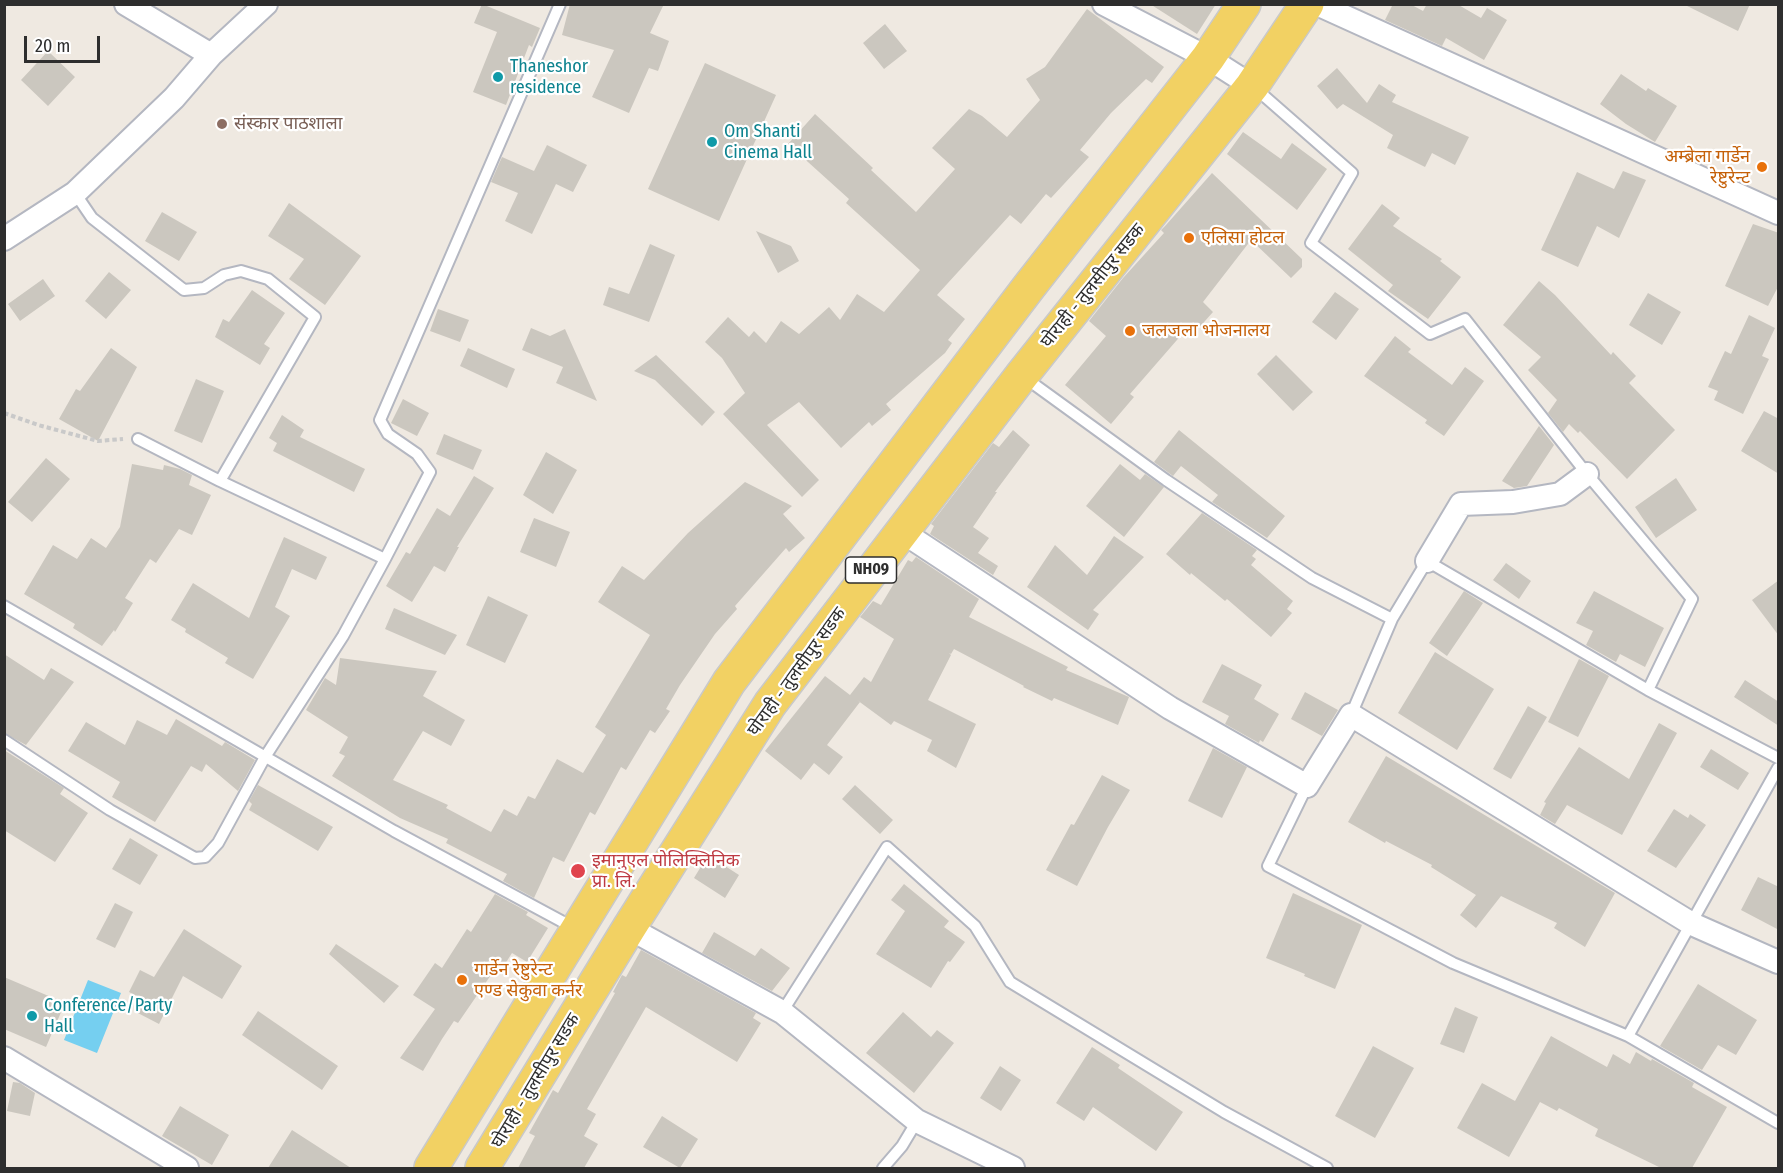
<!DOCTYPE html>
<meta charset="utf-8">
<style>
body{margin:0}
#map{position:relative;width:1783px;height:1173px;overflow:hidden;background:#efe9e1;font-family:"Fira Sans Condensed",sans-serif}
canvas{display:block}
.frame{position:absolute;inset:0;border:6px solid #2e2e2e;pointer-events:none}
.scale{position:absolute;left:24px;top:36px;width:76px;height:27px;box-sizing:border-box;border:3px solid #2e2e2e;border-top:0;padding-left:8px;font-size:18px;line-height:21px;white-space:nowrap;color:#2e2e2e;-webkit-text-stroke:4px #fff;paint-order:stroke}
</style>
<div id="map">
<canvas width="1783" height="1173"></canvas>
<div class="frame"></div>
<div class="scale">20 m</div>
</div>
<script>
const g = document.querySelector('canvas').getContext('2d');
g.lineJoin = 'round';
function fill(path, color) {
  g.fillStyle = color;
  g.fill(path, 'evenodd');
}
function trace(path, color, width, dash) {
  g.strokeStyle = color;
  g.lineWidth = width;
  g.lineCap = dash ? 'butt' : 'round';
  g.setLineDash(dash || []);
  g.stroke(path);
}
function drawText(font, color, halo, rows, align = 'center') {
  g.font = font + ' "Fira Sans Condensed","Noto Sans Devanagari",sans-serif';
  g.lineWidth = 4.5;
  g.setLineDash([]);
  g.textBaseline = 'middle';
  g.strokeStyle = halo;
  g.fillStyle = color;
  for (const [text, x, y, turn = 0] of rows) {
    g.save();
    g.translate(x, y);
    g.rotate((+turn || 0) * Math.PI / 180);
    g.textAlign = isNaN(turn) ? turn : align;
    if (halo) g.strokeText(text, 0, 0);
    g.fillText(text, 0, 0);
    g.restore();
  }
}
fill(new Path2D(`
 M88 980 121 993 97 1053 64 1040Z`), '#75cff0');
fill(new Path2D(`
 M482 4 540 28 532 47 529 45 506 105 473 92 497 32 474 23Z
 M570 4H664L650 33 669 41 658 71 649 68 629 113 592 97 614 50 562 35Z
 M1150 4H1216L1197 34Z
 M1393 4H1410L1423 11 1427 4H1457L1481 18 1487 8 1507 20 1484 60 1446 38 1442 46 1385 20Z
 M1683 4H1750L1738 31Z
 M1087 9 1164 67 1152 83 1146 79 1111 113 1080 150 1089 157 1051 198 1046 194 1021 224 1010 215 937 295 965 319 948 340 952 343 945 353 886 404 891 410 872 426 869 422 841 448 799 402 767 425 819 480 802 497 723 414 745 393 722 358 705 342 728 317 749 337 754 331 766 343 781 321 799 334 829 307 840 320 857 294 884 312 920 270 846 203 849 199 788 144 815 114 873 168 871 170 916 212 955 169 932 148 969 109 982 116 1007 137 1040 100 1026 79 1045 67Z
 M885 24 907 51 884 69 863 43Z
 M48 51 75 77 48 106 21 80Z
 M705 63 776 95 719 221 648 189Z
 M1337 68 1367 103 1379 84 1396 95 1392 102 1469 137 1455 165 1432 153 1425 167 1387 148 1393 135 1343 104 1337 109 1317 86Z
 M1621 74 1646 91 1648 88 1677 106 1655 142 1626 124 1600 104Z
 M1243 132 1281 159 1292 143 1327 169 1297 210 1227 154Z
 M547 145 587 165 573 192 556 184 532 234 505 221 518 193 491 182 502 157 534 171Z
 M1623 171 1646 180 1619 238 1597 226 1578 267 1541 250 1577 172 1614 189Z
 M1212 173 1302 259V267L1291 278 1251 240 1203 302 1213 312 1197 330 1190 325 1130 394 1134 397 1111 424 1065 385 1106 336 1089 321 1123 278 1164 233 1161 230 1166 225Z
 M289 203 361 256 325 305 289 279 304 259 268 236Z
 M1382 204 1400 218 1393 226 1442 259 1440 261 1461 277 1428 319 1388 291 1393 285 1348 249Z
 M162 212 197 232 179 261 145 241Z
 M1753 224 1779 233V285L1768 306 1725 286Z
 M756 231 791 246 799 261 778 273Z
 M650 244 675 255 649 322 603 305 609 287 629 294Z
 M109 272 131 290 106 319 85 301Z
 M43 279 55 296 20 321 8 304Z
 M1539 281 1555 295 1611 355 1613 352 1636 376 1629 383 1675 430 1627 479 1580 431 1578 433 1569 424 1563 432 1548 413 1557 400 1528 370 1541 357 1503 325Z
 M252 290 285 313 264 344 270 348 260 365 215 337 223 319 229 322Z
 M1335 292 1359 309 1336 340 1312 322Z
 M1648 293 1681 312 1662 345 1629 325Z
 M438 309 469 320 460 342 430 331Z
 M1749 315 1775 328 1762 356 1769 359 1743 414 1714 400 1718 391 1708 387 1725 351 1731 354Z
 M531 328 550 336 565 329 597 401 556 383 563 367 522 350Z
 M1395 336 1411 349 1408 352 1452 385 1465 367 1484 381 1444 436 1425 423 1427 420 1364 376Z
 M111 348 137 367 98 441 59 419 76 389 80 391Z
 M468 348 515 369 507 388 460 366Z
 M656 355 715 412 702 426 655 380 634 371Z
 M1276 355 1313 392 1293 411 1257 374Z
 M196 379 224 391 202 443 174 431Z
 M403 399 429 413 417 436 391 423Z
 M1764 411 1779 419V474L1741 451Z
 M282 415 304 430 300 437 365 469 354 492 273 451 277 443 269 438Z
 M1539 426 1554 445 1527 486 1514 488 1502 481Z
 M1013 430 1030 445 995 492H997L973 527 989 538 978 553 998 566 993 575 930 534 934 526 931 524 993 443 999 447Z
 M1179 430 1285 516 1267 538 1212 502 1218 495 1181 466 1173 476 1154 462Z
 M444 434 482 450 473 470 436 454Z
 M546 452 577 470 553 514 523 495Z
 M46 458 70 479 32 522 8 502Z
 M132 464 163 470 164 465 180 469 192 475 189 485 211 495 192 535 179 529 156 563 150 559 125 598 133 603 115 632 114 630 102 646 73 628 75 624 24 594 53 545 77 559 91 538 106 548 120 527Z
 M1120 464 1140 480 1145 474 1164 487 1124 537 1086 506Z
 M474 476 494 488 457 547H459L445 572 434 566 412 602 386 586 406 552 410 554 437 508 450 516Z
 M1676 478 1697 510 1656 538 1635 507Z
 M745 482 792 506 783 514 805 538 789 552 786 548 735 606 737 609 715 634 680 685 666 709 670 711 655 733 650 730 626 770 621 767 595 815 590 812 564 862 553 857 534 898 503 881 507 874 446 843 448 839 400 818 332 776 345 756 339 753 348 737 306 710 325 678 336 685 340 658 437 671 423 696 465 720 451 746 423 731 393 780 448 805 446 808 491 832 504 809 517 816 528 796 535 799 557 759 583 773 606 735 595 727 650 635 598 602 622 566 644 580 688 533Z
 M1202 513 1257 550 1252 556 1256 559 1251 565 1293 601 1287 609 1292 613 1271 637 1227 599 1225 601 1191 573 1190 575 1166 554Z
 M534 518 570 532 556 567 520 552Z
 M1114 536 1144 557 1093 610 1099 614 1088 630 1027 587 1055 545 1087 575Z
 M284 537 327 557 316 580 292 569 275 607 290 616 253 679 225 663 228 658 185 632 186 629 171 620 193 583 249 618Z
 M916 557 979 599 969 617 1068 667 1066 670 1129 697 1118 725 1054 698 1052 701 1023 687 1024 686 954 649 951 654 949 653 951 655 928 700 976 724 956 768 927 751 932 740 894 721 891 725 857 700 860 702 827 745 843 757 829 775 814 763 801 780 765 751 825 676 850 695 864 677 871 682 894 639 860 617 873 601 881 605 908 560 912 562Z
 M1506 563 1531 581 1519 599 1493 580Z
 M1779 580V636L1752 600Z
 M1464 591 1483 603 1447 656 1429 643Z
 M1594 591 1664 628 1645 667 1620 654 1616 662 1586 645 1593 631 1576 623Z
 M488 596 528 615 505 663 466 645Z
 M394 608 457 635 445 655 385 629Z
 M1435 652 1494 689 1457 750 1398 713Z
 M4 654 44 680 51 668 74 682 26 745 4 733Z
 M1579 659 1609 676 1578 737 1548 722Z
 M1222 664 1262 685 1254 699 1279 714 1263 742 1260 740 1259 743 1225 724 1229 716 1202 702Z
 M1745 680 1779 702V726L1734 697Z
 M1305 692 1338 710 1322 736 1291 719Z
 M1528 706 1547 717 1511 779 1493 769Z
 M176 719 222 746 225 742 255 760 238 791 206 764 202 772 191 766 155 822 112 797 120 782 68 751 86 722 125 745 137 720 167 735Z
 M1659 723 1677 733 1622 835 1567 805 1555 824 1540 815 1546 803 1544 802 1579 747 1629 779Z
 M1213 748 1247 767 1222 818 1188 801Z
 M1711 749 1749 773 1738 790 1700 767Z
 M4 750 64 788 60 794 88 813 55 862 4 830Z
 M1386 756 1615 893 1585 947 1554 928 1557 923 1501 896 1476 928 1460 915 1476 895 1431 867 1432 865 1386 841 1385 843 1348 822Z
 M1102 775 1130 790 1108 827 1077 886 1046 870 1071 824 1074 825Z
 M258 785 333 827 318 851 249 810 252 804 249 801Z
 M855 785 893 820 880 834 842 799Z
 M1674 809 1688 818 1690 814 1706 825 1676 868 1647 851Z
 M130 838 158 855 140 885 112 869Z
 M708 855 739 875 725 898 694 878Z
 M1758 877 1779 887V930L1741 910Z
 M904 884 949 921 944 927 965 942 950 962 948 961 931 988 876 954 905 911 891 900Z
 M1293 893 1362 925 1335 989 1304 976 1305 974 1266 958Z
 M495 894 528 912 526 915 548 928 527 962 512 953 498 975 493 972 458 1023 454 1021 442 1039 423 1071 400 1058 435 1009 413 995 435 963 442 968 467 929 471 932Z
 M115 903 133 912 115 948 96 939Z
 M184 929 242 966 222 999 183 976 159 1024 134 1011 141 998 129 992 140 970 154 977Z
 M714 932 755 956 761 948 790 968 772 991 702 953Z
 M336 944 399 986 384 1003 329 954Z
 M641 950 756 1013 753 1018 761 1023 737 1062 646 1007 587 1109 596 1114 584 1136 598 1144 584 1168H518L535 1136 529 1133 553 1090 558 1093 615 993 613 992 622 975 626 977Z
 M4 977 65 1003 46 1047 4 1029Z
 M1698 984 1757 1020 1736 1055 1718 1045 1702 1070 1660 1046Z
 M1455 1007 1478 1017 1464 1053 1440 1044Z
 M258 1011 338 1066 322 1090 242 1035Z
 M903 1012 931 1037 937 1030 954 1043 914 1093 866 1053Z
 M1551 1036 1607 1067 1613 1054 1630 1064 1636 1052 1651 1061 1652 1059 1694 1083 1692 1087 1727 1107 1692 1168H1661L1595 1136 1598 1129 1559 1108 1557 1111 1540 1102 1509 1157 1457 1128 1482 1083 1515 1101Z
 M1373 1046 1414 1068 1375 1138 1335 1116Z
 M1092 1047 1120 1065 1118 1068 1183 1112 1156 1151 1093 1107 1084 1121 1056 1103Z
 M1000 1066 1021 1080 1001 1111 980 1098Z
 M13 1082 20 1083 35 1093 30 1116 7 1111Z
 M180 1106 229 1135 212 1165 162 1136Z
 M662 1116 698 1139 680 1168 643 1147Z
 M292 1130 351 1168H268Z`), '#cbc7bf');
const lane = new Path2D(`
 M1255 88 1352 173 1311 243 1430 334 1465 319 1587 474 1692 599 1648 690
 M75 193 92 218 184 290 204 288 224 275 241 271 268 279 315 317 220 481
 M1024 377 1166 480 1312 578 1392 619
 M138 439 220 481 385 559
 M4 606 394 831 576 929
 M1351 715 1392 619 1427 561 1648 690 1778 758
 M4 740 110 810 195 858 205 857 218 843 265 757 343 636 385 559 430 472 417 454 388 434 380 420 560 4
 M1307 786 1268 866 1453 963 1628 1036 1778 1123
 M782 1012 887 847 975 926 1010 982 1224 1112 1327 1168
 M1628 1036 1778 768
 M883 1168 902 1146 917 1121`);
const street = new Path2D(`
 M126 4 211 55
 M1104 4 1208 58 1252 86
 M1317 4 1778 213
 M4 239 75 193 174 98 211 55 266 4
 M901 531 1170 708 1307 786 1351 715 1692 924 1778 962
 M1427 561 1461 504 1513 502 1560 494 1587 474
 M629 928 782 1012 917 1121 1013 1168
 M4 1058 187 1168`);
const primary = new Path2D(`
 M431 1168 729 682 1028 288 1208 58 1244 4
 M482 1168 629 928 770 704 1022 375 1252 86 1307 4`);
trace(lane, '#b4b7c1', 14);
trace(street, '#b4b7c1', 26);
trace(primary, '#c9c9c9', 36);
trace(new Path2D(`
 M4 413 38 425 98 441 123 439`), '#c9c9c9', 4, [4.5, 3]);
trace(lane, '#fff', 10);
trace(street, '#fff', 22);
trace(primary, '#f2d163', 33);
for (const [x, y, r, color] of [
 [498,77,6,"#0f9aa8"],
 [222,124,6,"#8d6e63"],
 [712,142,6,"#0f9aa8"],
 [1762,167,6,"#e8710a"],
 [1189,238,6,"#e8710a"],
 [1130,331,6,"#e8710a"],
 [578,871,8,"#e0444e"],
 [462,980,6,"#e8710a"],
 [32,1016,6,"#0f9aa8"]
]) {
  const dot = new Path2D();
  dot.arc(x, y, r, 0, 2 * Math.PI);
  g.fillStyle = color;
  g.fill(dot);
  trace(dot, '#fff', 2);
}
for (const [x, y, w] of [
 [871,570,51]
]) {
  const box = new Path2D();
  box.roundRect(x - w / 2, y - 13, w, 26, 4.5);
  g.fillStyle = '#fff';
  g.fill(box);
  trace(box, '#2e2e2e', 1.5);
}
drawText('bold 16px', '#2e2e2e', null, [
 ["NH09",871,570]
]);
drawText('18px', '#0d838f', '#fff', [
 ["Thaneshor",510,67],
 ["residence",510,88],
 ["Om Shanti",724,132],
 ["Cinema Hall",724,153],
 ["Conference/Party",44,1006],
 ["Hall",44,1027]
], 'left');
drawText('18px', '#785e54', '#fff', [
 ["संस्कार पाठशाला",234,124]
], 'left');
drawText('18px', '#c56008', '#fff', [
 ["अम्ब्रेला गार्डेन",1750,157,"right"],
 ["रेष्टुरेन्ट",1750,178,"right"],
 ["एलिसा होटल",1201,238],
 ["जलजला भोजनालय",1142,331],
 ["गार्डेन रेष्टुरेन्ट",474,970],
 ["एण्ड सेकुवा कर्नर",474,991]
], 'left');
drawText('18px', '#2e2e2e', '#fff', [
 ["घोराही - तुलसीपुर सडक",1093,286,-51],
 ["घोराही - तुलसीपुर सडक",797,672,-54],
 ["घोराही - तुलसीपुर सडक",536,1081,-59]
]);
drawText('18px', '#be3a42', '#fff', [
 ["इमानुएल पोलिक्लिनिक",592,861],
 ["प्रा. लि.",592,882]
], 'left');
</script>
